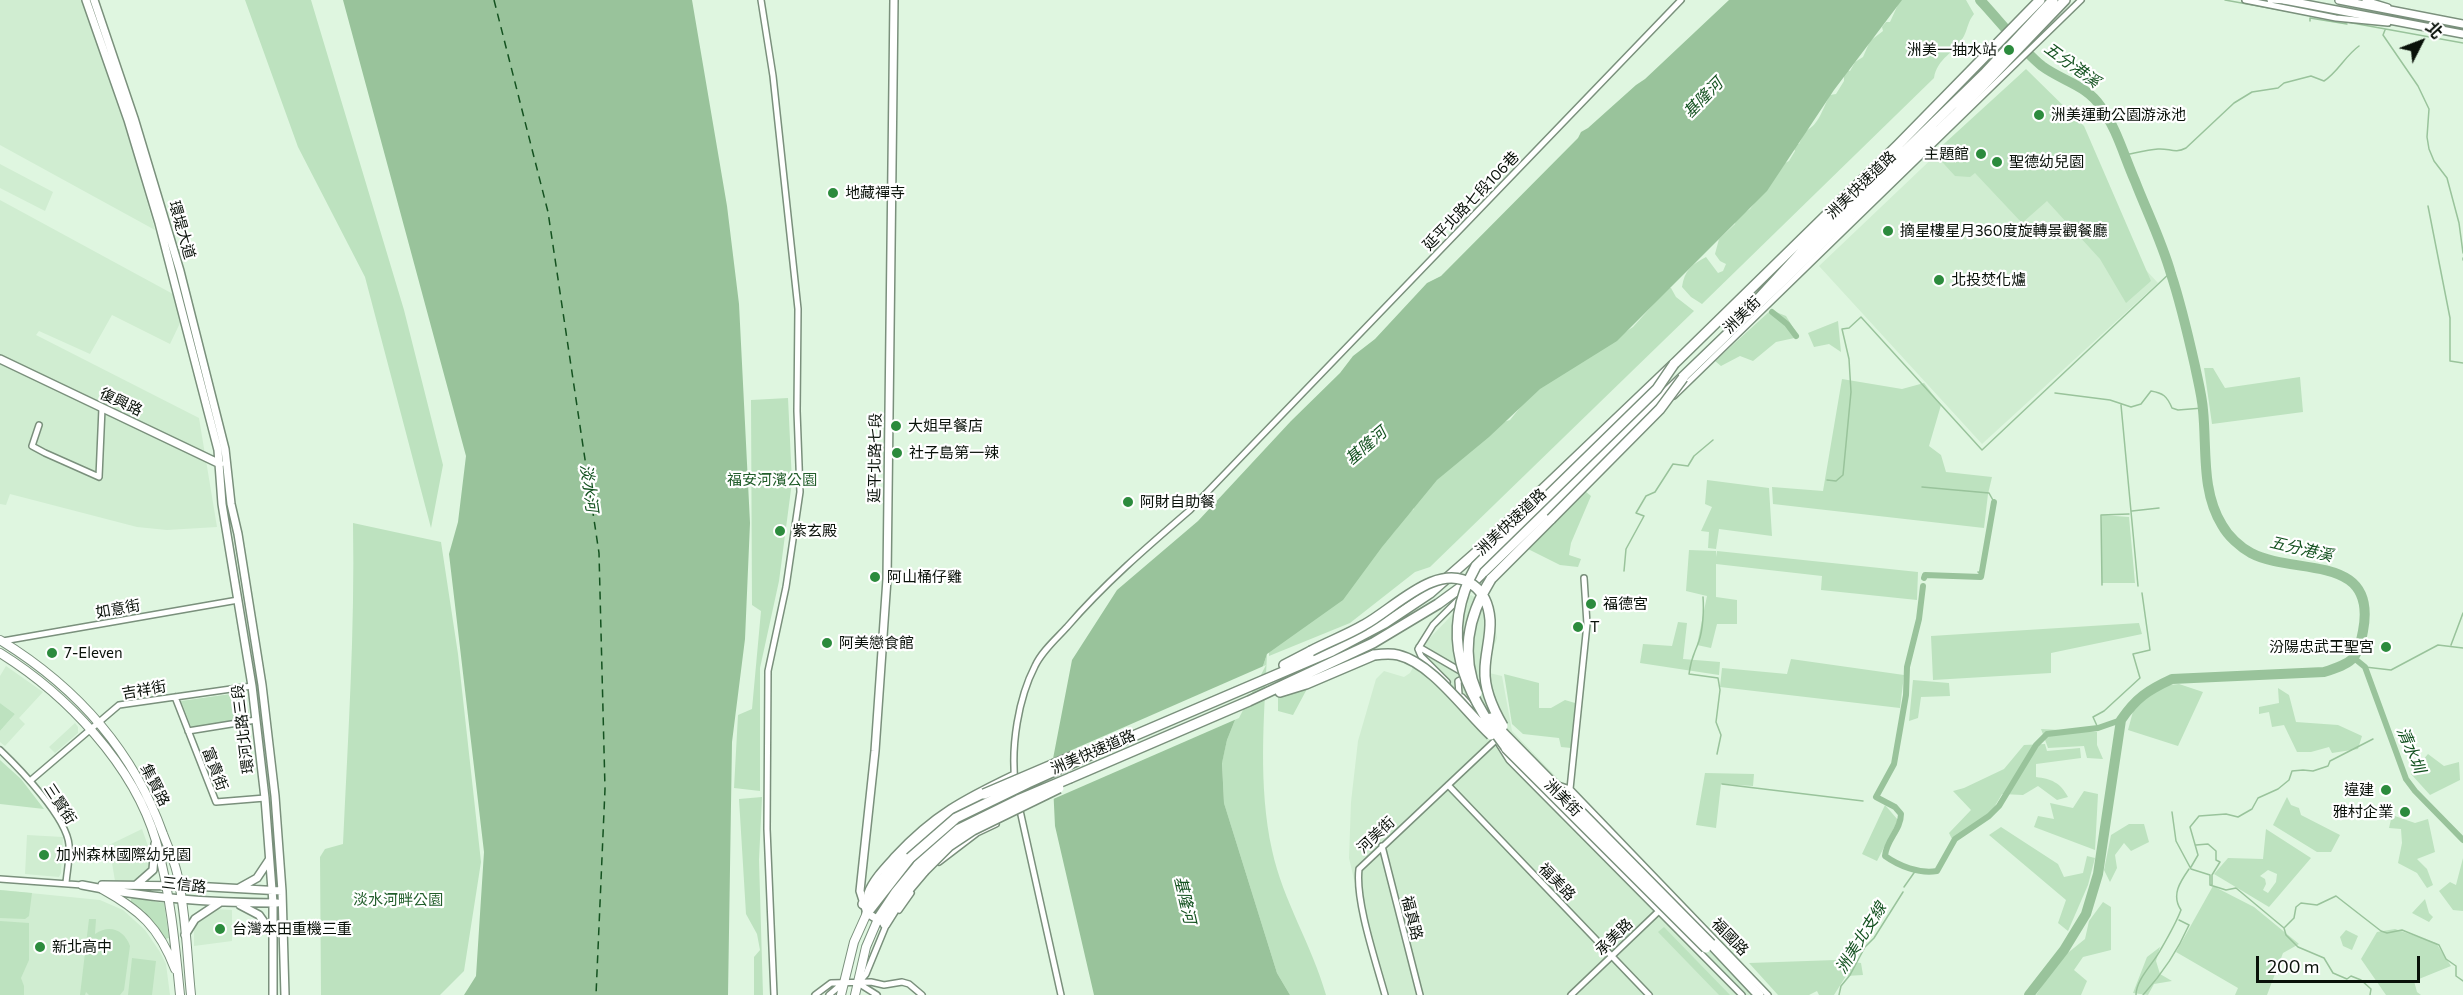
<!DOCTYPE html>
<meta charset="utf-8">
<style>
body{margin:0}
#map{position:relative;width:2463px;height:995px;overflow:hidden;background:#dff6e0;font-family:Commissioner,"Noto Sans TC",sans-serif}
canvas{display:block}
.north{position:absolute;left:2391px;top:12px;width:60px;height:60px;-webkit-text-stroke:4px #fff;paint-order:stroke;rotate:48deg;font-size:16px;font-weight:700;line-height:24px;text-align:center;color:#091109}
.north::after{content:'';display:block;margin:auto;width:21px;height:27px;background:#091109;clip-path:polygon(50% 0,100% 100%,50% 72%,0 100%)}
.scale{position:absolute;left:2256px;top:956px;width:164px;height:27px;box-sizing:border-box;border:3px solid #091109;border-top:0;padding-left:8px;font-size:18px;line-height:21px;white-space:nowrap;color:#091109;-webkit-text-stroke:4px #fff;paint-order:stroke}
</style>
<div id="map">
<canvas width="2463" height="995"></canvas>
<div class="north">北</div>
<div class="scale">200 m</div>
</div>
<script>
const g = document.querySelector('canvas').getContext('2d');
g.lineJoin = 'round';
function fill(path, color) {
  g.fillStyle = color;
  g.fill(path, 'evenodd');
}
function trace(path, color, width, dash) {
  g.strokeStyle = color;
  g.lineWidth = width;
  g.lineCap = dash ? 'butt' : 'round';
  g.setLineDash(dash || []);
  g.stroke(path);
}
function drawText(font, color, halo, rows, align = 'center') {
  g.font = font + ' Commissioner,"Noto Sans TC",sans-serif';
  g.lineWidth = 4.5;
  g.setLineDash([]);
  g.textBaseline = 'middle';
  g.strokeStyle = halo;
  g.fillStyle = color;
  for (const [text, x, y, turn = 0] of rows) {
    g.save();
    g.translate(x, y);
    g.rotate((+turn || 0) * Math.PI / 180);
    g.textAlign = isNaN(turn) ? turn : align;
    if (halo) g.strokeText(text, 0, 0);
    g.fillText(text, 0, 0);
    g.restore();
  }
}
fill(new Path2D(`
 M0 0H82L130 141 155 230 0 145Z
 M2024 71 2083 127 2145 269 2158 283 1982 444 1819 266Z
 M0 164 53 192 45 211 0 188Z
 M0 200 173 294 181 321 170 344 112 315 90 354 39 331 36 335 199 418 217 527 167 530 137 527 10 494 6 505 0 504Z
 M1471 595 1491 608 1497 638 1485 672 1502 676 1512 731 1767 995H1381L1349 858 1351 802 1358 741 1376 679 1384 671 1404 677 1410 673 1428 640Z
 M6 666 43 692 19 718 25 724 5 746 0 742V731L15 714 0 703V676Z
 M75 723 78 727V733L55 753 49 747Z
 M142 829 152 857 151 867 144 876 136 881H115L109 845Z
 M27 835 63 837 61 873 59 877 25 874Z
 M0 890 100 900 123 910 145 930 160 952 166 964 170 995H0Z
 M214 909 232 910V941L194 946V928L197 921Z`), '#d0edd1');
fill(new Path2D(`
 M245 0H311L404 310 443 465 431 528 365 277 298 147Z
 M1900 0H1966L1974 14C1968 21 1968 28 1964 36 1955 53 1937 58 1934 78L1702 304 1691 297 1682 287C1684 271 1692 264 1706 257L1718 273 1723 271 1726 264 1720 261 1715 254 1719 239 1735 224 1736 218 1750 209 1785 163 1789 161 1795 151 1793 146 1795 143 1799 144 1805 131C1819 126 1823 107 1830 95L1836 94 1844 81V73L1847 70 1850 71 1855 62 1863 57 1870 41 1883 31 1882 27 1886 22H1890Z
 M2026 69 2084 126 2151 281 2126 303 2100 259 2047 201 2022 223 1975 173 1970 177 1955 176 1934 153Z
 M1668 288H1671L1676 297 1694 311 1430 567 1415 572 1350 623 1269 656V649L1395 531 1401 518 1414 509 1413 501 1500 423 1510 420 1531 394 1633 327Z
 M1771 310 1786 316 1799 337 1776 342 1753 361 1740 356 1721 366 1715 361Z
 M1838 321 1841 352 1829 344 1814 347 1808 333Z
 M2204 368H2213L2225 388 2300 377 2303 412 2212 424Z
 M1842 379 1902 389 1924 383 1941 405 1929 446 1941 455 1946 472 1992 477 1988 494 1984 528 1773 504 1772 487 1823 491Z
 M788 398 792 482 779 581 760 668V791L734 788 738 715 752 709 761 611 752 605 751 400Z
 M1707 480 1769 488 1772 536 1719 529 1716 549 1708 548 1709 532 1701 531 1712 507 1705 504Z
 M1585 491 1591 496 1571 543 1569 555 1581 559 1578 567 1560 565 1526 548Z
 M2102 515 2129 517 2135 583H2102Z
 M353 523 441 542 458 654 481 862 464 971 440 995H321L320 857 325 849 343 844C348 737 355 630 353 523Z
 M1689 550 1716 551V557L1717 551 1918 572 1917 600 1821 590 1822 576 1716 564V597L1737 600V624H1717L1711 648 1697 645 1707 596 1686 591Z
 M1678 622 1687 623 1683 659 1720 662 1719 675 1640 663 1643 644 1672 646Z
 M2139 623 2142 634 2051 653V673L1933 680 1931 636Z
 M1267 654C1264 719 1258 785 1272 850 1283 901 1312 945 1326 995H1290L1277 973 1224 803 1222 762 1227 740 1241 705 1262 669Z
 M1791 659 1904 675 1900 708 1720 687 1722 668 1787 674Z
 M1504 674 1539 683V708H1551L1565 700 1575 703 1571 748 1561 747 1559 738 1523 734 1512 724Z
 M1913 680 1949 683 1950 696 1921 697 1918 718 1909 721Z
 M2179 684 2203 692 2178 746 2128 730 2135 704 2160 686Z
 M1308 687 1293 715 1278 711V694Z
 M2278 688 2289 695 2296 722 2338 725 2362 736 2358 749 2332 753 2329 747 2311 752H2297L2284 725 2272 727 2269 712 2259 714V707L2279 703Z
 M245 692 250 719 192 729 181 701Z
 M0 703 15 714 0 731Z
 M2041 729 2097 732V745L2103 759 2087 758 2084 746 2048 748Z
 M2045 744 2047 751 2080 748 2081 758 2036 764V777C2051 779 2060 782 2068 797L2057 800 2038 786 2023 795 2002 794 1992 811 1952 839 1949 833 1971 810 1953 791 1964 788 2004 769 2024 745Z
 M2428 754 2444 766 2459 762 2460 780 2430 795 2411 774Z
 M0 760 21 779 44 809 0 804Z
 M1705 773 1754 774 1753 786 1721 784 1716 828 1696 825Z
 M2084 791 2098 794 2095 850 2034 827 2038 816 2054 819 2050 803 2073 808Z
 M762 797 759 860 763 995H754V957L760 950 757 934 746 914 739 799Z
 M2287 797 2291 805 2299 808 2301 815 2340 835 2331 852H2317L2273 825Z
 M1885 805 1898 820 1877 861 1862 854Z
 M2392 815 2415 823 2428 819 2435 852 2417 859 2427 869 2433 885 2427 888 2417 873 2398 863 2402 843 2401 829 2389 828Z
 M2129 824H2144L2149 842 2131 851 2124 843 2115 855 2117 868 2110 882 2104 870 2111 835Z
 M2001 827 2058 864 2064 877 2083 873 2087 856 2095 858 2088 885 2068 931 2058 923 2066 900 1989 835Z
 M2266 829 2311 858 2269 907 2214 874 2228 858 2263 859ZM2268 870 2277 874 2276 882 2268 893 2263 890 2266 884 2265 879 2260 876Z
 M2463 858V911L2453 910 2439 891 2450 882 2456 885Z
 M2213 886 2254 907 2299 944 2283 953 2267 995H2235L2238 988 2176 952Z
 M0 890 32 893 29 916 25 919 0 918Z
 M134 898 164 903 169 938 165 939 144 911 131 903V899Z
 M2425 899 2429 913 2433 917 2429 922 2412 913Z
 M2103 902 2111 907V950L2083 957 2074 970 2087 981 2081 995H2036L2059 960 2085 939 2089 921Z
 M89 919H96L95 934C110 924 124 930 130 946L124 990 120 995H89L86 992 85 995H80Z
 M0 921 29 923V960L21 978 24 986V995H0Z
 M1664 927 1730 995H1719L1658 932Z
 M2395 929 2436 943 2451 966 2414 981 2417 992 2421 995H2386L2361 959 2377 932Z
 M2346 930 2358 936 2352 950 2343 946 2340 937Z
 M2160 947 2156 961 2160 974 2172 981 2154 984 2148 995 2133 993 2147 957Z
 M132 958 156 961 152 995H128Z
 M1836 960 1861 963 1863 975 1846 976 1834 995H1819L1817 991 1809 995H1778L1749 963Z`), '#bde2bf');
fill(new Path2D(`
 M343 0H692L727 206 739 304 750 523 745 639 732 742 728 995H464L476 976 484 852 449 554 458 522 466 456Z
 M1729 0H1902L1834 90 1767 191 1617 341 1540 389 1489 437 1437 480 1382 547 1343 600 1267 654 1262 669 1241 705 1227 740 1222 763 1224 803 1277 973 1290 995H1094L1055 826 1052 764 1072 660 1117 590 1198 521 1291 421 1340 373 1353 356 1375 339 1427 283 1441 276 1578 138 1581 132 1588 128 1636 85 1645 79Z`), '#99c39b');
fill(new Path2D(`
 M1266 665 1239 718 1051 800 1049 760Z`), '#dff6e0');
trace(new Path2D(`
 M2225 0 2463 43
 M2310 21V18L2347 24
 M2385 30 2383 35 2418 86 2429 109 2427 137 2429 149 2434 161 2447 178 2459 223 2463 253
 M2124 155C2135 153 2147 150 2158 149 2169 148 2175 154 2186 148L2234 103 2252 92 2278 88 2284 83 2311 76 2324 81C2338 72 2345 56 2359 46
 M2428 206 2450 318V361L2463 363
 M2463 258V260
 M2055 393 2110 400 2131 407 2141 404 2151 391C2163 393 2167 396 2172 408L2178 410 2203 408
 M2121 405 2138 586
 M1827 480 1836 481 1843 475 1851 392 1849 359 1842 329 1849 328 1861 317 1982 450 2171 272
 M1922 487 1989 493 1994 502
 M2132 511 2159 508
 M1624 571 1626 549 1644 516 1636 513 1646 496 1655 492 1673 464 1688 466 1694 456 1713 440
 M1978 572 1983 575
 M2102 585 2101 515 2129 514
 M1703 597C1704 610 1703 629 1699 641 1694 655 1691 657 1689 674L1718 678 1720 690 1716 722 1721 735 1717 754
 M2451 645 2463 613
 M2365 667 2391 670 2438 645 2463 648
 M2098 728 2093 717 2104 711 2140 678 2133 654 2150 650 2142 593
 M1722 784 1863 801
 M2172 812 2176 841 2191 869 2210 875V885L2226 890 2236 888 2284 928 2286 935 2298 947 2324 958 2333 973 2347 979 2351 976 2361 980 2371 989 2370 995
 M2196 845 2208 844 2216 851V860L2220 862 2212 875V885
 M2191 867 2198 855 2190 827 2199 816 2226 814 2238 817 2252 809 2258 798 2278 789 2289 780 2292 771 2303 770 2313 771 2328 766 2330 761 2373 739
 M1904 887 1916 870
 M2285 927 2294 918 2296 907 2301 903 2317 905 2336 896 2381 931 2387 933 2402 930 2439 945 2446 959 2456 966V976L2463 981
 M1839 995 1841 986 1850 975 1865 947 1874 938 1903 892
 M2136 995C2136 979 2154 963 2161 949 2168 937 2176 923 2181 910 2171 895 2180 882 2189 869
 M2143 995C2162 974 2178 950 2189 925L2179 920`), '#99c39b', 1.5);
trace(new Path2D(`
 M1772 312 1787 324 1796 336
 M1924 578 1925 575 1981 577 1994 502
 M1923 586 1919 619 1907 667 1906 695 1894 764 1876 797 1895 807 1901 814C1901 830 1886 840 1885 856 1899 866 1919 874 1937 871L1955 839 1989 816 1999 806 2036 745 2047 734 2098 728 2121 720
 M2354 658 2365 667 2406 779 2415 791 2463 840`), '#99c39b', 6);
trace(new Path2D(`
 M1980 0C1998 19 2022 50 2042 66 2062 81 2087 85 2101 107 2117 129 2124 156 2135 181 2147 212 2162 242 2171 274 2181 304 2188 335 2195 366 2198 381 2202 396 2203 410 2207 449 2201 491 2222 525 2228 536 2240 547 2251 553 2294 576 2378 552 2363 631 2358 660 2352 663 2324 672L2172 679C2148 690 2136 698 2121 720L2098 874 2086 914 2064 950 2029 995`), '#99c39b', 10);
trace(new Path2D(`
 M494 0 548 212 599 553 605 789 596 995`), '#145220', 1.5, [8, 6]);
const minor = new Path2D(`
 M761 0 773 76 798 309 797 411 800 492 786 587 768 671 767 829 774 995
 M2245 0 2336 18 2388 23
 M2270 0 2286 1
 M2365 0 2388 7
 M1674 396 2081 0
 M39 425 32 446 45 453 99 477 102 408
 M1473 585 1596 467
 M3 641 238 600
 M1419 647 1462 672
 M1447 682 1421 656 1418 649 1433 625 1462 596
 M1459 694 1458 681 1468 676
 M175 697 216 802 265 798
 M1462 697 1484 721
 M188 731 256 720
 M1499 744 1509 760 1742 995
 M0 750C20 769 67 818 69 845 70 858 67 871 66 883
 M30 781 119 705 252 686
 M1015 782C1011 746 1018 699 1035 666 1042 651 1056 639 1067 627 1104 584 1147 547 1190 510L1681 0
 M1448 785 1649 995
 M1558 785 1570 789 1768 995
 M1570 789 1587 624 1584 578
 M1019 806 1061 995
 M1382 846 1420 995
 M939 862 977 833 996 824
 M0 879 82 885
 M867 893C872 879 885 866 895 855 933 814 964 798 1014 774
 M899 910 911 893
 M859 982 866 974 887 923
 M858 983 877 995
 M815 995 831 983 871 982 884 985 902 982 909 984 922 995
 M829 995 843 983
 M1385 995C1376 962 1355 901 1359 869L1499 737
 M1571 995 1661 909`);
const tertiary = new Path2D(`
 M86 0 128 120 159 223 218 450 222 504 252 686 265 798 273 903V995
 M94 0 134 118 180 271 225 449 231 504 238 534 262 685 275 796 282 891 285 995
 M2284 0 2463 34
 M2339 0 2463 24
 M0 359 220 464
 M82 885C146 898 212 903 277 903
 M102 885 192 886 282 891
 M136 885 153 870 155 844
 M239 888 257 878 269 860
 M240 905 259 915 271 932
 M880 921 867 913 860 891 875 751 887 579 894 0
 M185 935 195 919 219 903`);
const secondary = new Path2D(`
 M0 640C75 686 133 750 163 834 168 847 174 860 177 873 186 913 187 955 191 995
 M0 653C66 694 134 765 156 841 170 891 175 943 180 995
 M102 889C140 910 159 927 175 969
 M841 995 854 942 867 913
 M855 995 866 947 878 919`);
const trunk = new Path2D(`
 M1759 298 1806 247 1984 74 2053 0
 M1491 579 1551 519
 M1284 665 1311 651
 M1280 692 1306 684 1374 655
 M1110 746 1332 651 1385 623 1430 593 1480 549 1674 364 1898 145 2040 0
 M1070 778 1249 701 1373 643 1438 604 1475 577 1956 114 2065 0
 M863 904C899 856 929 820 984 794
 M867 913 910 858
 M878 919 896 892 918 865
 M885 924 902 897 924 871
 M1711 944 1759 995`);
trace(minor, '#7a907c', 8);
trace(tertiary, '#7a907c', 10);
trace(secondary, '#7a907c', 10);
trace(trunk, '#7a907c', 12);
trace(minor, '#fff', 5);
trace(tertiary, '#fff', 7);
trace(secondary, '#fff', 8);
trace(trunk, '#fff', 9);
const trunkBridge = new Path2D(`
 M1551 519 1660 409 1683 378
 M1311 651C1328 642 1347 635 1364 625 1394 609 1438 560 1473 585 1484 593 1489 607 1490 620 1491 637 1485 654 1485 670 1484 690 1493 709 1503 726
 M1374 655C1382 654 1390 653 1398 655 1432 663 1465 711 1491 735
 M1477 693C1460 653 1469 614 1491 579
 M1491 718 1504 734 1711 944
 M1506 748 1706 948
 M1508 750C1464 692 1437 636 1476 566L1657 389 1674 364
 M984 794 1073 756
 M910 858 956 818 1028 783 1110 746
 M918 865 959 829 1018 800 1070 778
 M924 871 949 846 973 830 1059 788`);
trace(trunkBridge, '#7a907c', 12, []);
trace(trunkBridge, '#fff', 9);
for (const [x, y, r, color] of [
 [2009,50,6,"#2c8b3d"],
 [2039,115,6,"#2c8b3d"],
 [1981,154,6,"#2c8b3d"],
 [1997,162,6,"#2c8b3d"],
 [833,193,6,"#2c8b3d"],
 [1888,231,6,"#2c8b3d"],
 [1939,280,6,"#2c8b3d"],
 [896,426,6,"#2c8b3d"],
 [897,453,6,"#2c8b3d"],
 [1128,502,6,"#2c8b3d"],
 [780,531,6,"#2c8b3d"],
 [875,577,6,"#2c8b3d"],
 [1591,604,6,"#2c8b3d"],
 [1578,627,6,"#2c8b3d"],
 [827,643,6,"#2c8b3d"],
 [2386,647,6,"#2c8b3d"],
 [52,653,6,"#2c8b3d"],
 [2386,790,6,"#2c8b3d"],
 [2405,812,6,"#2c8b3d"],
 [44,855,6,"#2c8b3d"],
 [220,929,6,"#2c8b3d"],
 [40,947,6,"#2c8b3d"]
]) {
  const dot = new Path2D();
  dot.arc(x, y, r, 0, 2 * Math.PI);
  g.fillStyle = color;
  g.fill(dot);
  trace(dot, '#fff', 2);
}
drawText('15px', '#091109', '#fff', [
 ["洲美一抽水站",1997,50,"right"],
 ["洲美運動公園游泳池",2051,115],
 ["主題館",1969,154,"right"],
 ["聖德幼兒園",2009,162],
 ["地藏禪寺",845,193],
 ["摘星樓星月360度旋轉景觀餐廳",1900,231],
 ["北投焚化爐",1951,280],
 ["大姐早餐店",908,426],
 ["社子島第一辣",909,453],
 ["阿財自助餐",1140,502],
 ["紫玄殿",792,531],
 ["阿山桶仔雞",887,577],
 ["福德宮",1603,604],
 ["T",1590,627],
 ["阿美戀食館",839,643],
 ["汾陽忠武王聖宮",2374,647,"right"],
 ["7-Eleven",64,653],
 ["違建",2374,790,"right"],
 ["雅村企業",2393,812,"right"],
 ["加州森林國際幼兒園",56,855],
 ["台灣本田重機三重",232,929],
 ["新北高中",52,947]
], 'left');
drawText('15px', '#091109', '#fff', [
 ["洲美快速道路",1861,185,-44],
 ["延平北路七段106巷",1471,201,-46],
 ["環堤大道",182,230,74],
 ["洲美街",1742,315,-44],
 ["復興路",121,402,25],
 ["延平北路七段",875,458,-89],
 ["洲美快速道路",1511,522,-43],
 ["如意街",118,609,-10],
 ["吉祥街",144,690,-10],
 ["環河北路三段",243,729,-97],
 ["洲美快速道路",1093,752,-23],
 ["富貴街",215,769,69],
 ["集賢路",155,785,63],
 ["洲美街",1563,798,45],
 ["三賢街",60,804,57],
 ["河美街",1376,835,-43],
 ["福美路",1557,882,46],
 ["三信路",184,885,7],
 ["福真路",1412,918,76],
 ["承美路",1614,937,-44],
 ["福國路",1730,937,46]
]);
drawText('15px', '#225e2b', '#fff', [
 ["福安河濱公園",772,480],
 ["淡水河畔公園",398,900]
]);
drawText('italic 16px', '#145220', '#fff', [
 ["五分港溪",2072,65,36],
 ["基隆河",1703,98,-46],
 ["基隆河",1366,446,-41],
 ["淡水河",589,488,82],
 ["五分港溪",2301,549,13],
 ["清水圳",2411,750,67],
 ["基隆河",1185,900,77],
 ["洲美北支線",1861,938,-58]
]);
</script>
